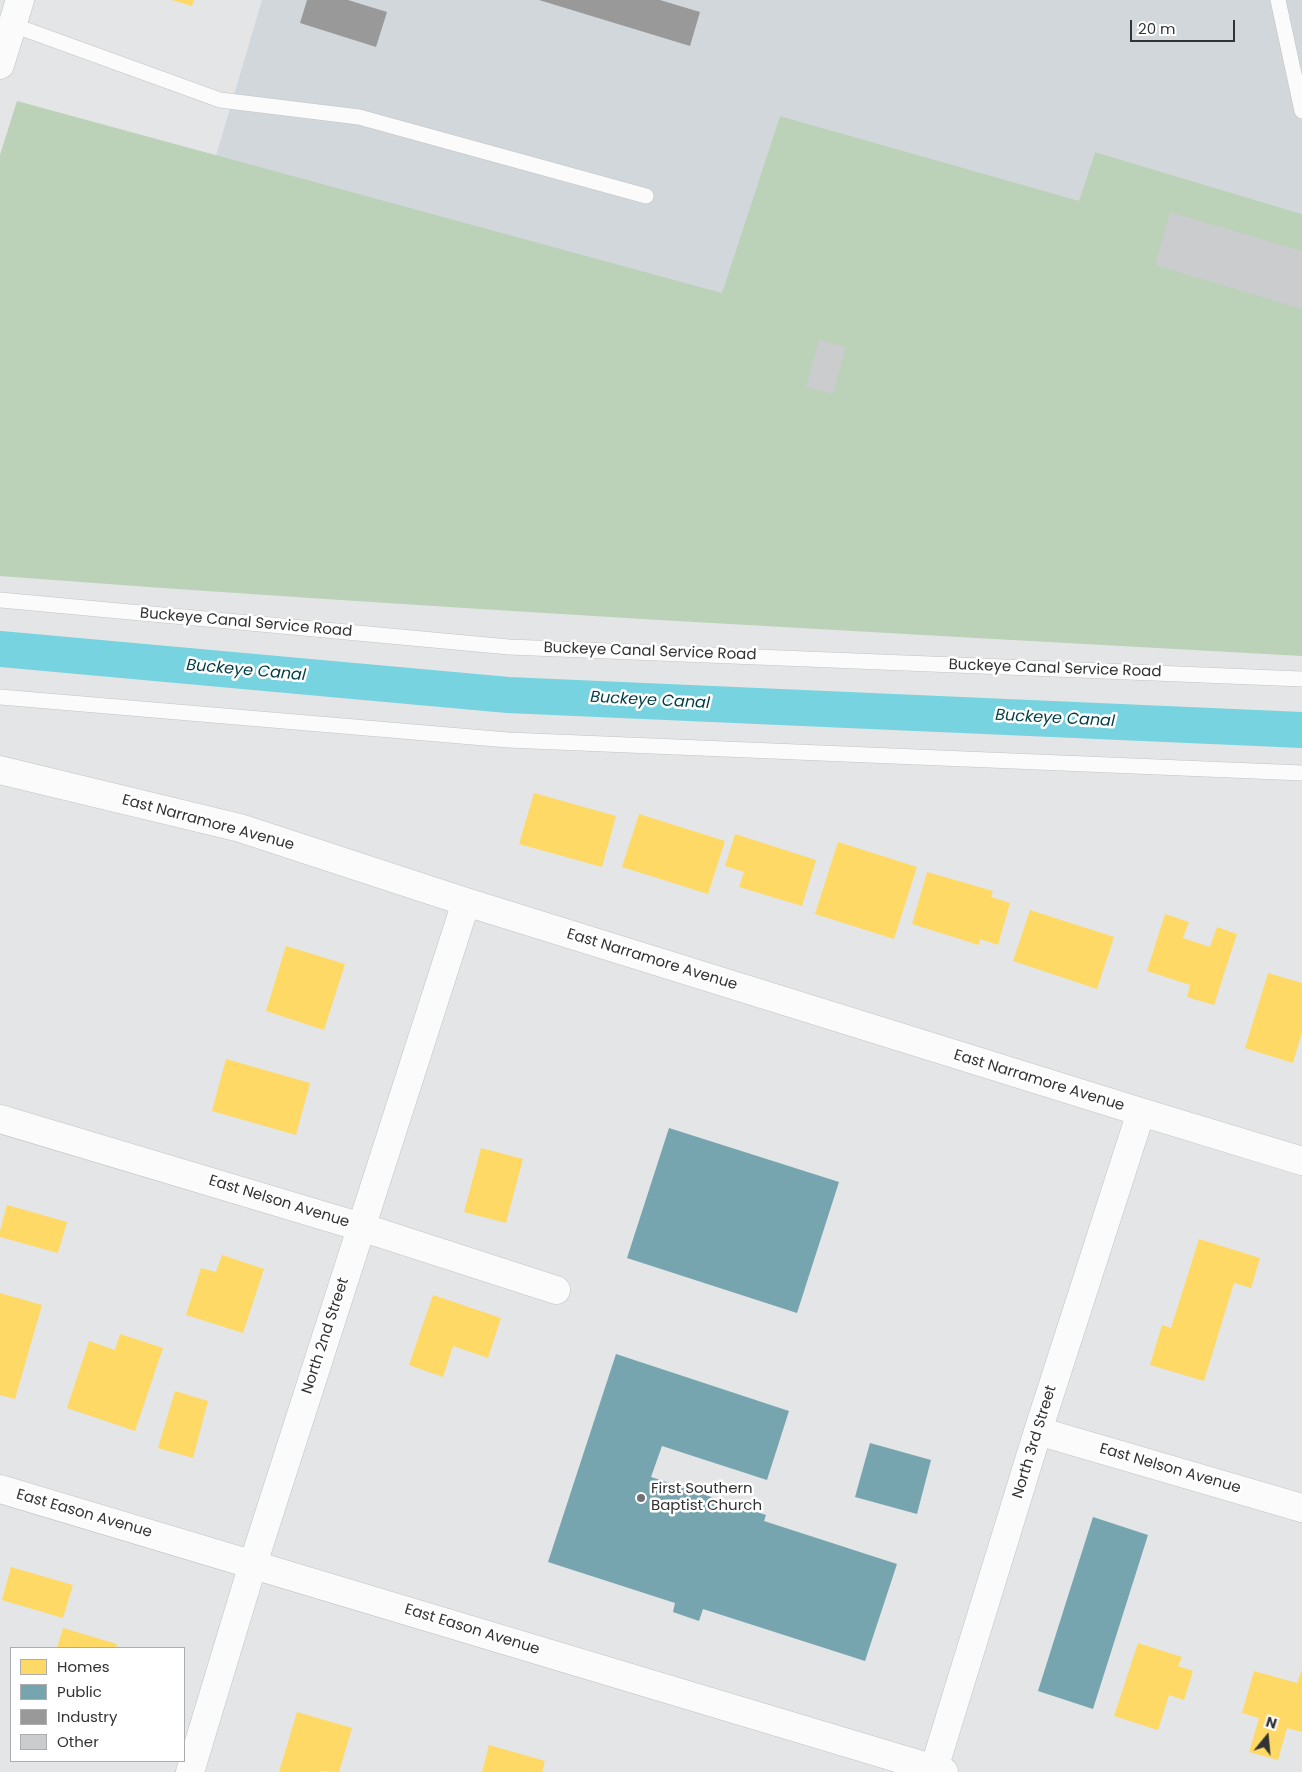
<!DOCTYPE html>
<style>
body{margin:0}
#map{position:relative;width:1302px;height:1772px;overflow:hidden;background:#e3e5e6;font-family:Poppins,sans-serif}
canvas{display:block}
.legend{position:absolute;left:10px;top:1647px;width:175px;height:115px;box-sizing:border-box;background:#fff;border:1px solid #adadae;margin:0;padding:6px 9px;list-style:none;font-size:15px;color:#323334}
.legend li{display:flex;align-items:center;gap:10px;height:25px}
.legend b{width:25px;border:1px solid #adadae}
.north{position:absolute;left:1242px;top:1712px;width:50px;height:50px;-webkit-text-stroke:4px #fff;paint-order:stroke;rotate:17deg;font-size:14px;font-weight:700;line-height:20px;text-align:center;color:#323334}
.north::after{content:'';display:block;margin:auto;width:18px;height:22px;background:#323334;clip-path:polygon(50% 0,100% 100%,50% 72%,0 100%)}
.scale{position:absolute;left:1130px;top:20px;width:105px;height:22px;box-sizing:border-box;border:2px solid #323334;border-top:0;padding-left:6px;font-size:15px;line-height:18px;white-space:nowrap;color:#323334;-webkit-text-stroke:4px #fff;paint-order:stroke}
</style>
<div id="map">
<canvas width="1302" height="1772"></canvas>
<ul class="legend">
<li><b style="height:14px;background:#ffd966"></b>Homes</li>
<li><b style="height:14px;background:#76a5af"></b>Public</li>
<li><b style="height:14px;background:#999"></b>Industry</li>
<li><b style="height:14px;background:#cbcccd"></b>Other</li>
</ul>
<div class="north">N</div>
<div class="scale">20 m</div>
</div>
<script>
const g = document.querySelector('canvas').getContext('2d');
g.lineJoin = 'round';
function fill(path, color) {
  g.fillStyle = color;
  g.fill(path, 'evenodd');
}
function trace(path, color, width, dash) {
  g.strokeStyle = color;
  g.lineWidth = width;
  g.lineCap = dash ? 'butt' : 'round';
  g.setLineDash(dash || []);
  g.stroke(path);
}
function drawText(font, color, halo, rows, align = 'center') {
  g.font = font + ' Poppins,sans-serif';
  g.lineWidth = 5;
  g.setLineDash([]);
  g.textBaseline = 'middle';
  g.strokeStyle = halo;
  g.fillStyle = color;
  for (const [text, x, y, turn = 0] of rows) {
    g.save();
    g.translate(x, y);
    g.rotate((+turn || 0) * Math.PI / 180);
    g.textAlign = isNaN(turn) ? turn : align;
    if (halo) g.strokeText(text, 0, 0);
    g.fillText(text, 0, 0);
    g.restore();
  }
}
fill(new Path2D(`
 M262 0H1302V214L1095 152 1079 202 780 116 722 294 216 156Z`), '#d2d7db');
fill(new Path2D(`
 M17 101 722 293 780 116 1079 201 1095 152 1302 214V656C868 632 434 609 0 576V155Z`), '#bbd1b8');
fill(new Path2D(`
 M172 0H194L192 6Z
 M534 793 616 816 602 867 519 844Z
 M639 814 725 841 708 894 622 867Z
 M735 834 816 860 802 906 739 887 744 872 725 866Z
 M838 842 917 867 894 939 815 914Z
 M927 872 993 891 991 897 1010 903 998 945 980 939 979 945 912 924Z
 M1030 910 1114 937 1097 989 1013 961Z
 M1165 914 1189 922 1183 938 1210 947 1217 927 1237 934 1214 1005 1187 997 1190 985 1147 971Z
 M286 946 345 964 324 1030 266 1011Z
 M1268 973 1302 983V1032L1293 1063 1245 1048Z
 M226 1059 310 1083 296 1135 212 1111Z
 M481 1148 523 1159 506 1223 464 1212Z
 M7 1205 67 1222 58 1253 0 1237V1231Z
 M1199 1239 1260 1258 1251 1288 1234 1283 1204 1381 1150 1365 1162 1325 1171 1328Z
 M222 1255 264 1269 243 1333 186 1315 201 1268 216 1272Z
 M0 1293 42 1305 15 1399 0 1395Z
 M433 1295 501 1318 488 1358 453 1346 443 1377 409 1365Z
 M120 1334 163 1348 135 1431 67 1408 89 1341 115 1350Z
 M175 1391 208 1401 193 1458 158 1448Z
 M11 1567 73 1585 63 1618 2 1600Z
 M63 1628 117 1644 116 1648H57Z
 M1138 1643 1182 1657 1178 1666 1193 1671 1184 1700 1169 1695 1158 1730 1114 1716Z
 M1302 1669V1732L1287 1728 1278 1760 1249 1752 1259 1718 1242 1713 1254 1671 1297 1683Z
 M297 1712 352 1728 339 1772 321 1771 320 1772H279Z
 M489 1745 545 1761 542 1772H482Z`), '#ffd966');
fill(new Path2D(`
 M669 1128 839 1182 797 1313 627 1258Z
 M616 1354 789 1411 767 1480 662 1446 651 1477 766 1515 764 1521 897 1564 865 1661 703 1609 699 1621 673 1612 675 1603 548 1562Z
 M870 1443 931 1460 917 1514 855 1497Z
 M1093 1517 1148 1535 1093 1709 1038 1691Z`), '#76a5af');
fill(new Path2D(`
 M307 0H348L387 12 376 47 300 23Z
 M539 0H660L700 12 690 46Z`), '#999');
trace(new Path2D(`
 M0 649 508 695 1302 730`), '#76d3df', 36);
fill(new Path2D(`
 M1170 212 1302 251V309L1155 265Z
 M819 340 846 347 833 394 806 387Z`), '#cbcccd');
const service = new Path2D(`
 M1278 0 1302 111
 M13 25 220 100 359 117 646 196
 M0 600 509 647 1302 679
 M0 697 508 740 1302 773`);
const minor = new Path2D(`
 M0 770 240 828 466 902 1141 1112 1302 1161
 M0 1119 361 1227 556 1290
 M1038 1431 1302 1508
 M0 1489 944 1772
 M190 1772 253 1564 466 902
 M933 1772 1038 1431 1141 1112`);
const secondary = new Path2D(`
 M0 65 20 0`);
trace(service, '#c2c3c4', 16);
trace(minor, '#c2c3c4', 29);
trace(secondary, '#c2c3c4', 29);
trace(service, '#fbfbfb', 15);
trace(minor, '#fbfbfb', 28);
trace(secondary, '#fbfbfb', 28);
for (const [x, y, r, color] of [
 [641,1498,5,"#707172"]
]) {
  const dot = new Path2D();
  dot.arc(x, y, r, 0, 2 * Math.PI);
  g.fillStyle = color;
  g.fill(dot);
  trace(dot, '#fff', 2);
}
drawText('15px', '#323334', '#fff', [
 ["Buckeye Canal Service Road",246,623,5],
 ["Buckeye Canal Service Road",650,652,2],
 ["Buckeye Canal Service Road",1055,669,2],
 ["East Narramore Avenue",208,823,15],
 ["East Narramore Avenue",652,960,17],
 ["East Narramore Avenue",1039,1081,17],
 ["East Nelson Avenue",279,1202,17],
 ["North 2nd Street",326,1336,-72],
 ["North 3rd Street",1035,1442,-73],
 ["East Nelson Avenue",1170,1469,16],
 ["East Eason Avenue",84,1514,16],
 ["East Eason Avenue",472,1630,17]
]);
drawText('15px', '#323334', '#fff', [
 ["First Southern",651,1489],
 ["Baptist Church",651,1506]
], 'left');
drawText('italic 16px', '#003e45', '#fff', [
 ["Buckeye Canal",246,671,5],
 ["Buckeye Canal",650,701,3],
 ["Buckeye Canal",1055,719,3]
]);
</script>
